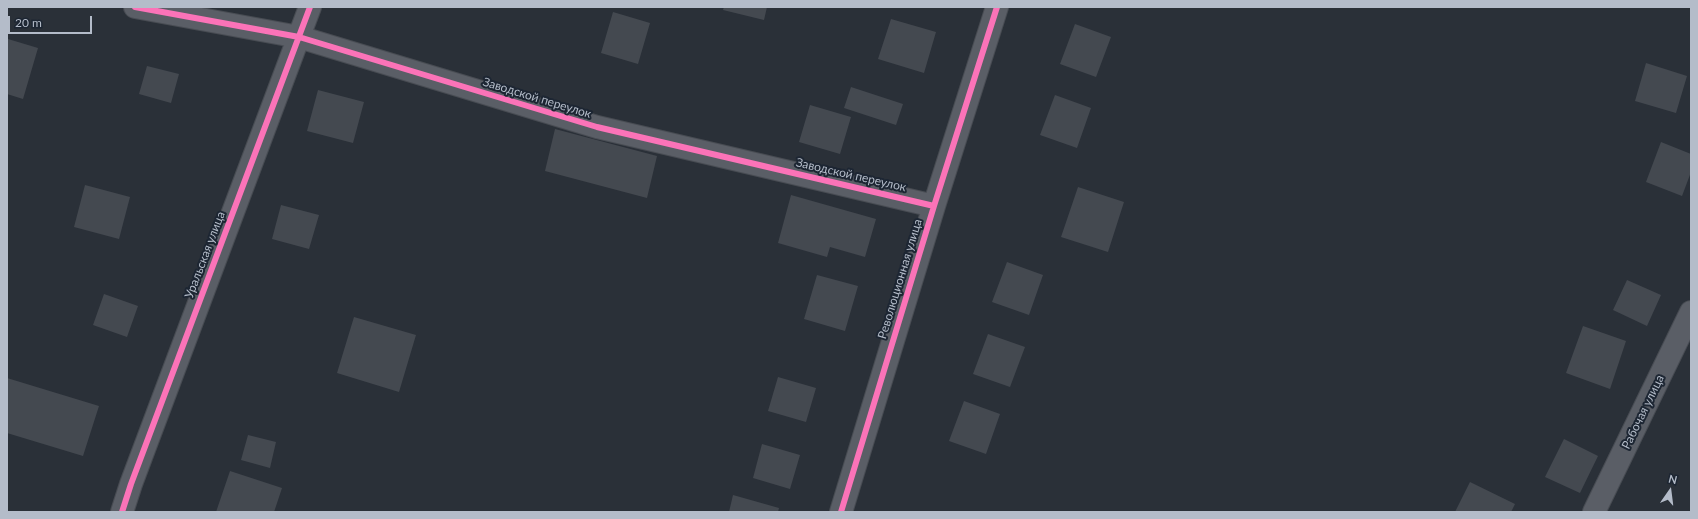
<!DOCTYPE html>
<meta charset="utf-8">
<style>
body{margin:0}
#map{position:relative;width:1698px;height:519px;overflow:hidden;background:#2a3038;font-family:Lato,sans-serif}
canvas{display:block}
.frame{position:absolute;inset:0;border:8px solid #b4bcc9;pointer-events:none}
.north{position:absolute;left:1650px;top:471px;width:40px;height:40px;-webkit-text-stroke:3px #1d2633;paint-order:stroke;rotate:14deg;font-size:11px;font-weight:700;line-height:16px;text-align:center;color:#b4bcc9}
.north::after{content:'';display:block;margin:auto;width:14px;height:18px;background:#b4bcc9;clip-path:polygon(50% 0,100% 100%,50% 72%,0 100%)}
.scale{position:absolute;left:8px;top:16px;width:84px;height:18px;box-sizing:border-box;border:2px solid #b4bcc9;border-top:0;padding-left:5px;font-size:12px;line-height:14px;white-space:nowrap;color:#b4bcc9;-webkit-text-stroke:3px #1d2633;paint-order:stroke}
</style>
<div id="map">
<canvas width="1698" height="519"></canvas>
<div class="frame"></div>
<div class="north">N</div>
<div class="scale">20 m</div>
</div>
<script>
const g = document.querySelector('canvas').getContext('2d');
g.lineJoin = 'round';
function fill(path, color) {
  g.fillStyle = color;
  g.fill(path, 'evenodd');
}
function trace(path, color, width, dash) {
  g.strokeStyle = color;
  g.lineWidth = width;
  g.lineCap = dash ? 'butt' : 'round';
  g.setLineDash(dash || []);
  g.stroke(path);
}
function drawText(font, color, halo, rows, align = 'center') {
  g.font = font + ' Lato,sans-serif';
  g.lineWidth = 4;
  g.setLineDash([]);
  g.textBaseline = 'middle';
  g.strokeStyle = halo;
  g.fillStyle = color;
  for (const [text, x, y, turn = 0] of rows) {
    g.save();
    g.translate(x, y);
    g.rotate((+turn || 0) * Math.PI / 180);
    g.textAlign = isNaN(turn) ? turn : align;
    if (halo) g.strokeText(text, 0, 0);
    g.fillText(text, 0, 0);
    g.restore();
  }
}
fill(new Path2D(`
 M724 7H767L764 20 723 10Z
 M613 12 650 23 638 64 601 53Z
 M891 19 936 32 924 73 878 59Z
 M1075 24 1111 37 1096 77 1060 64Z
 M8 39 38 48 23 99 7 94Z
 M1646 63 1687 76 1676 113 1635 101Z
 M147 66 179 74 171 103 139 94Z
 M851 87 903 104 896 125 844 108Z
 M318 90 364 102 353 143 307 131Z
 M1055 95 1091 108 1077 148 1040 135Z
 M810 105 851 117 840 154 799 142Z
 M555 129 657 156 647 198 545 171Z
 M1661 142 1691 154V172L1682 196 1646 182Z
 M85 185 130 197 119 239 74 227Z
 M1078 187 1124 202 1108 252 1061 237Z
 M791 195 876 219 865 257 830 247 827 257 778 243Z
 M281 205 319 215 309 249 272 239Z
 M1007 262 1043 275 1029 315 992 302Z
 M817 275 858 286 845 331 804 319Z
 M1627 280 1661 295 1647 326 1613 310Z
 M104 294 138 306 127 337 93 325Z
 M354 317 416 335 399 392 337 373Z
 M1583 326 1626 341 1610 389 1566 373Z
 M988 334 1025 347 1010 387 973 374Z
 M778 377 816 388 806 422 768 411Z
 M7 378 99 406 83 456 7 433Z
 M964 401 1000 414 986 454 949 441Z
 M248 435 276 442 270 468 241 460Z
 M1564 439 1598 456 1580 493 1545 477Z
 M762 444 800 455 790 489 753 478Z
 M230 471 282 488 274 512H216Z
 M1470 482 1515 504 1511 512H1455Z
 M733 495 779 508 778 512H729Z`), '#444950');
const minor = new Path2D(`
 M135 7 299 37 597 127 934 206
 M122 512 131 484 310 7
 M841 512 934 206 997 7
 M1594 512 1691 312`);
trace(minor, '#484c53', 24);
trace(minor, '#5a5e66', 22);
trace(new Path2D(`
 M135 7 299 37 597 127 934 206
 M122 512 131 484 310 7
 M841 512 934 206 997 7`), '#fb73b8', 6);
drawText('12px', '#b4bcc9', '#1d2633', [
 ["Заводской переулок",537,98,17],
 ["Заводской переулок",851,175,13],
 ["Уральская улица",205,255,-69],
 ["Революционная улица",900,279,-73],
 ["Рабочая улица",1643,412,-64]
]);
</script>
